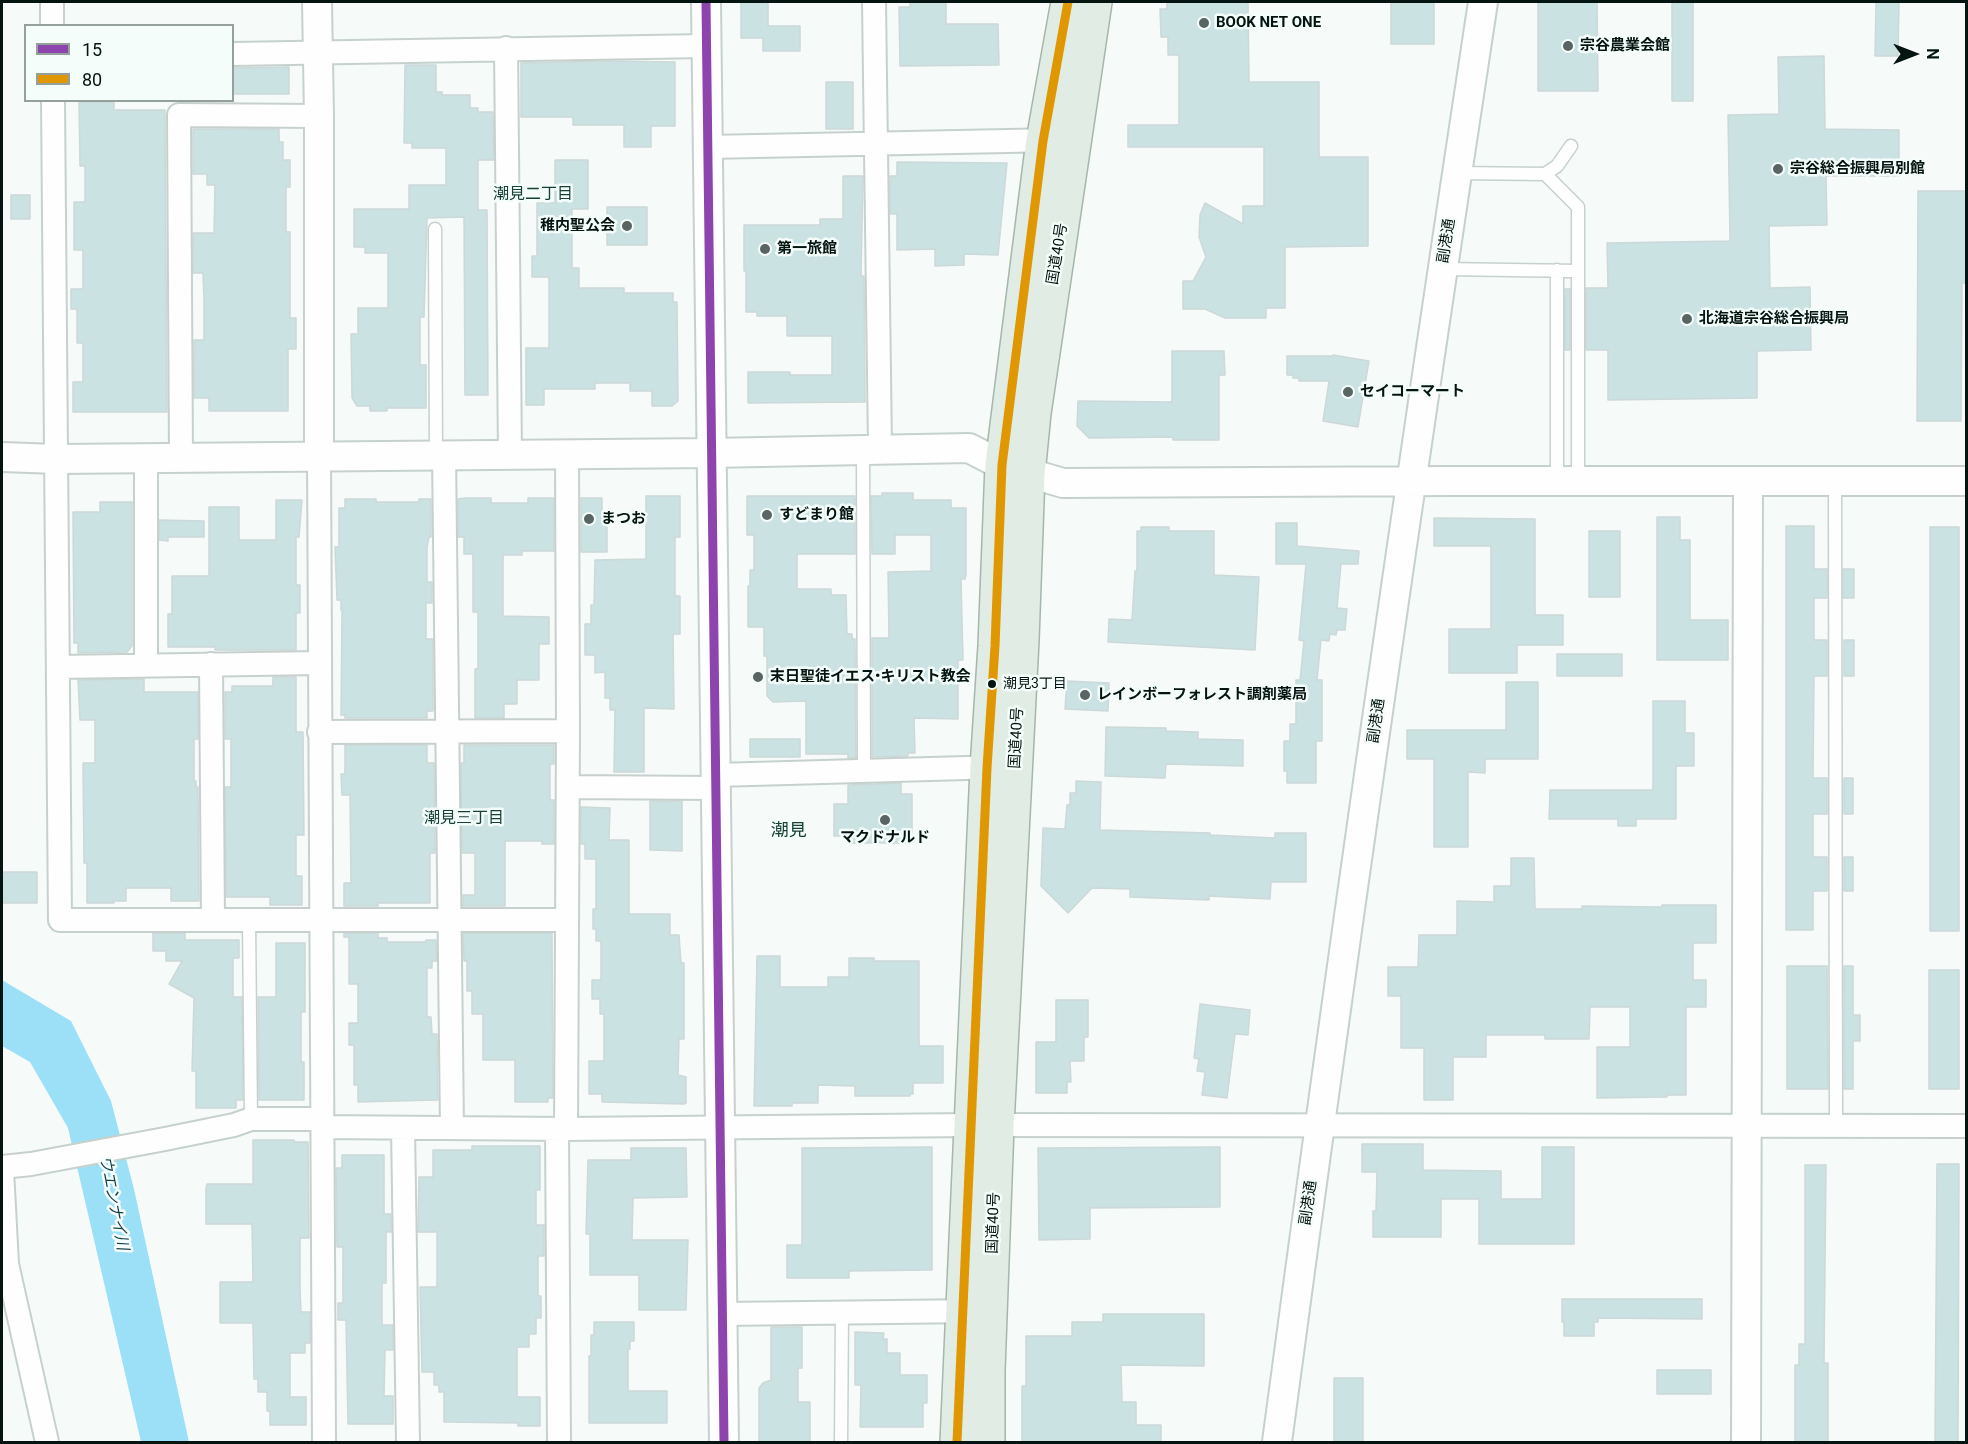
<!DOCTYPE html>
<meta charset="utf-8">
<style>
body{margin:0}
#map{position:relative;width:1968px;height:1444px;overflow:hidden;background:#f6fbf9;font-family:Roboto,sans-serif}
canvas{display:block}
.frame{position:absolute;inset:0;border:3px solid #041410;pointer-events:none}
.legend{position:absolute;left:24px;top:24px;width:210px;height:78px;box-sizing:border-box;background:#f4fdfa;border:2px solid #94a09c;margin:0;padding:8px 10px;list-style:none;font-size:18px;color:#041410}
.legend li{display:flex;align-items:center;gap:12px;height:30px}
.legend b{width:30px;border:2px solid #94a09c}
.north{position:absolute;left:1884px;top:24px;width:60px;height:60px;-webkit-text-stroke:4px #f4fdfa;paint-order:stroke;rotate:90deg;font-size:16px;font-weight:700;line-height:24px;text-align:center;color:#041410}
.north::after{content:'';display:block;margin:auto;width:21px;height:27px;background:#041410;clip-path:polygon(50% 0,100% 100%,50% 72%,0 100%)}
</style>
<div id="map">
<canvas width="1968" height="1444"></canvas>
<div class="frame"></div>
<ul class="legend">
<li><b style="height:8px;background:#8e44ad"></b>15</li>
<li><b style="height:8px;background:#df9702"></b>80</li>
</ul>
<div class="north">N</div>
</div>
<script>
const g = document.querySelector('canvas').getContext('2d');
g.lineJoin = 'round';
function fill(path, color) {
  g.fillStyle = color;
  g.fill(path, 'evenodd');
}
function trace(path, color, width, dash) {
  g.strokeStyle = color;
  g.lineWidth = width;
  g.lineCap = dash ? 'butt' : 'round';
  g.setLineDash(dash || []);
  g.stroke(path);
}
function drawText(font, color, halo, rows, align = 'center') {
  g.font = font + ' Roboto,"Noto Sans JP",sans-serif';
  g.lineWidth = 5;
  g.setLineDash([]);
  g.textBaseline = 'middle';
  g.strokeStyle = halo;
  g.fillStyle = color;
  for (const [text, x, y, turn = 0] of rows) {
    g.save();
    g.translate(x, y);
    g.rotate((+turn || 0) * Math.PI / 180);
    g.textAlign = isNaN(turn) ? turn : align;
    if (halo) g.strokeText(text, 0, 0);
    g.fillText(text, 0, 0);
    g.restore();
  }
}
fill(new Path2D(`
 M2 980 71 1021 111 1101 134 1189 189 1442H141L68 1128 30 1062 2 1046Z`), '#9ce0f7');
const building = new Path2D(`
 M741 2H768V26H800V51H763V38H741Z
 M910 2H946V24H998L999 65 900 66 899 7H910Z
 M1167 2H1248L1249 82H1319V157H1368V246L1285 247V308H1266V318H1225L1205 309H1183V281H1193L1206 257 1199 237 1200 215 1205 203 1243 224V206H1264V147H1128V125H1179V55H1168V37H1161L1160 9H1167Z
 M1391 2H1434V44H1391Z
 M1538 2H1597L1598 91H1538Z
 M1672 2H1693V101H1672Z
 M1876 2H1899L1898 56H1875Z
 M1824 56 1825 129 1899 130V176H1826L1827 225 1769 226 1770 288 1810 287 1811 350 1757 351V398L1608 400V350H1586V288H1608L1607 243 1730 241 1728 115 1779 114 1778 57Z
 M607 61 675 62V126H651V147H624V125H573V117H521V63Z
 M405 65H436V92H442V95H470V108H478V112H493L494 160H478V210H487L488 395H465L464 217 427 218 424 317H420V365H426V408H387V411H370V406H357L352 398 351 334H358V308H388V253H365V247H354V209H409V185H446V148H412V143H404Z
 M289 67V94H232V68Z
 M826 82H853V129H826Z
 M79 102H114V110H165L167 412H73V382H83V343H77V309H71V289H83V250H74V202H85V166H80Z
 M193 129H279V142H283V160H290V187H286V232H290V318H296V349H288V411H209V398H194V340H204V301L203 273H193V233H214L215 185H207V174H193Z
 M555 160H588V209H572V268H579V288H624V293H673V302H677L678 401 672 406H652V391H630V383H595V389H544V405H526V348H549V277H532V256H537V203H555Z
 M897 162 1007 163 998 255 964 254V265L935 266V249L897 250V214H890V176H897Z
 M843 176H863L861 276H864L865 402 748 403V372H790V375H832V336H787V316H757V312H746V271H744V225H820V219H843Z
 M1918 191H1966V283H1962L1961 421H1917Z
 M11 195H30V219H11Z
 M607 207H647V245H607Z
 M1565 289H1570V350H1565Z
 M1172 351H1224L1225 375H1219V440H1173V437L1089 438 1077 426 1078 401 1172 402Z
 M1333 355 1369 361 1358 427 1323 421 1329 381H1299V378H1293V375H1287V356H1333Z
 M882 493H913V500H951V508H966V574L965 579H961L963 660H958V719L914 718 915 753H908V756L872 757V638H889L888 572 931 571V535H895V554H872L871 496H882Z
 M646 496H680V537H675V596H680V634H673L674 709 644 708V772H614L615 710H610V698H605V672L595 673V655H585V624H591V605H594L595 560 646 559Z
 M747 496H855V554H797V589H831V595H846L847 634H852V639H855L856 758H848V754H806V701L773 702 767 696V656H764V627H748V586H750V570H754V535H747Z
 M464 498H491V503H528V498H554V551H522V555H503V616L549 617V644H539V680H517V704H504V718H475V669H478V612H473V554H464V537H458V499Z
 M581 498H602V512H607V552H581Z
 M345 499H376V502H419V499H431V537H429L427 547V582H432V603H426V639H433V711H427V718H345V715H341L342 610H341V600H337L335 547H339V508H345Z
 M276 500H302L299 537H296V585H300V613H296V650H215V647H168V614H172V576H209V507H239V540H276Z
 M100 502H132V646L127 652 78 653V643H74L73 512H100Z
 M1657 517H1680V540H1690V620H1728V660H1657Z
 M1434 518 1535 519V615H1563V645H1517V673H1449V629H1491V546H1434Z
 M159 520 204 521V537H168V541L159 540Z
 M1276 523H1297V546L1359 551 1358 564H1341L1337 608 1347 609 1345 630H1337L1336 635 1330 634 1329 641 1321 640 1317 680H1322V741H1316V783H1287V771H1284V741H1290V724H1296V680H1300L1304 641 1299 640 1306 564H1276Z
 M1786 526H1814V569H1827V598H1814V640H1827V676H1814L1813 778H1827V814H1813V857H1827V891H1813V930H1786Z
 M1141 527H1169V531H1214V575L1259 577 1255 650 1108 642 1109 619 1132 620 1135 571H1137V531H1141Z
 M1930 527H1959V931H1930Z
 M1589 531H1620V597H1589Z
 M1843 569H1854V598H1843Z
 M1844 640H1854V676H1844Z
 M1557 654H1622V676H1557Z
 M273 677H296V732H303L304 835H296V876H302V905H270V897H226L225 787H231V739H225V692H232V686H273Z
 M144 679V692H198V739H194V781H196V787H198L199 901H171V888H126V901H113L114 903H87V863H84L83 763H95V720H80L78 680Z
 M1067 681 1109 683 1108 711 1065 709Z
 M1506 682H1538V759H1485V773L1468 772V847H1434V759H1407V730H1506Z
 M1653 701H1685V733H1694V766H1676V819H1636V826H1618V819H1549L1550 790H1653Z
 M1106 727 1166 728V731L1198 732V739L1243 740V766L1166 764 1165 778 1105 776Z
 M750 739H800V757H750Z
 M345 745H427V763H434L435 853H430V903H378V906H344V883H351L350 795H342L341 774H345Z
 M464 745H554V764H550V800H554V844H542V841H505V906H463V895H475V853H462L461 763H464Z
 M1844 778H1853V814H1844Z
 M1076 781 1101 782 1100 830 1210 833V835L1275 838V833H1306V882H1271L1270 899 1209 896V900L1130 897V889L1092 888 1068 913 1041 886 1043 828 1065 829 1067 805H1070V793H1076Z
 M901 783V794H912V842H908V843H848V836H834V804H848V785Z
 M650 801H682V851L650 850Z
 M581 807 610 808 609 840H629V914H670V935H679L681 963H684V1039H679L678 1075 686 1077V1103L684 1104 602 1102V1094H589V1061H604V1014H600V999H592V980H601V941H596V929H593V909H596V859H585V844H581Z
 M1844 857H1853V891H1844Z
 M1511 858H1534L1535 909H1582V906L1662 907V905H1716V943H1693V980H1706V1007H1686V1095H1667V1097L1597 1098V1047H1630V1007H1590L1589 1039H1545V1035H1486V1057H1453V1100H1424V1048H1401V996H1388V967H1418L1419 935H1457V901L1494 902V886H1511Z
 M2 872H37V903H2Z
 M153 933H185V940H239V958H233V997H242L243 1100H236V1108H196V1071H192L194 998 169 984 182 961H166V951H153Z
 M344 933H378V938H387V942H426V940H436L437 961H432V968H427V1017H431L432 1034H437L438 1100 358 1102V1085H354V1045H349V1023H358V984H349V937H344Z
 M463 933H552L553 1098H548V1102H515V1060H483V1014H472V991H467V961H464Z
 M276 943H305V1012H301V1062H304V1100H259L258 997H276Z
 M757 956H780V987H828V977H849V958H874V961H919V1046H943V1083H913V1094H910V1096H855V1086L818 1085V1103H792V1106H754Z
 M1787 966H1827L1828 1089H1787Z
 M1844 966H1853V1015H1860V1041H1853V1089H1844Z
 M1929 970H1959V1089H1929Z
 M1056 1000H1088V1037H1084V1061H1070L1071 1082H1067V1093H1036V1042H1056Z
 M1200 1004 1250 1010 1248 1035 1235 1034 1227 1098 1202 1095 1205 1072 1197 1071 1199 1059 1194 1058Z
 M253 1140H294V1142H308L309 1238H300V1289L301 1312H310V1343H305V1353H290V1397H306V1425H270V1411H267V1392H258V1379H254L253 1323H220V1282H253L252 1224H206V1189L207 1184H253Z
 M1362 1144H1423V1170L1501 1171V1199H1542V1147H1574V1244H1479V1199H1441V1237H1373V1211H1376L1377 1172H1362Z
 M472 1146H540V1190H536V1225H544V1256H538V1296H541V1318H536V1334H529V1347H517V1397H540V1426H518V1423L444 1422V1392H439V1385H434V1372H422L420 1287H437V1232H418L419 1177H433V1150H472Z
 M932 1147V1270L849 1271V1278H787V1245H802V1148Z
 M1220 1147V1207L1090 1208V1239L1039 1240 1038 1148Z
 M631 1148H686L687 1197 633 1198 632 1240H688L686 1310H639V1275H590V1234H586L588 1160H631Z
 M342 1155H384V1214H391V1232H386V1283H382V1325H393V1350H385L384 1396H393V1424H348L346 1320H338V1303H343V1247H337L336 1168H342Z
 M1937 1164H1959L1958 1443H1935Z
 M1805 1165H1826L1824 1363H1828V1443H1795V1365H1799V1344H1805Z
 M1562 1299H1702V1319L1598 1318V1322H1594V1336H1564V1322H1562Z
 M1103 1314H1204V1366L1121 1365 1122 1402H1136V1425H1161V1443H1022V1386H1026V1336H1072V1322H1103Z
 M594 1322H634V1341H630V1349H628V1391H667V1423H589V1356H591V1335H594Z
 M771 1327H802V1368H798V1402H810V1443H759V1388L763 1383 771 1380Z
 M855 1332 884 1333 883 1339H887V1353H900V1375H927V1403H923V1427H860L861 1385H855Z
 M1657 1370H1711V1394H1657Z
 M1334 1378H1363V1443H1334Z`);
fill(building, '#cae2e2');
trace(building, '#cdd8d8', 1.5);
const service = new Path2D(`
 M1457 173 1545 174 1557 166 1571 146
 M1545 174 1578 207V481
 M435 229 436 455
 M1443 269 1578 271
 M1557 270V481
 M863 450 864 772
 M1835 481 1836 1126
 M249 920 251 1119
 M841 1442 842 1312`);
const minor = new Path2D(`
 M52 2V26
 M874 2 880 448
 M506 48 510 455
 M232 54 706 46
 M53 100 60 920H567
 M707 147 1057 140
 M444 455 452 1128
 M319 457 324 1442
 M146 458V665
 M181 458 179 115 319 116
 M211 664 213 920
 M58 667 319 663
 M319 732 568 731
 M716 775 1002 767
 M568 787 717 788
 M322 1127 566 1129 971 1125 1966 1126
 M403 1129 408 1442
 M557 1129 559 1442
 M566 1129 568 731 567 454
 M2 1167 31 1164 165 1139 234 1125 251 1119H321
 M2 1170 7 1264 47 1442
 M722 1314 977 1311`);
const tertiary = new Path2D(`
 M317 2 319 116V457
 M706 2 724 1442
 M2 457 57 459 710 453 969 448 1002 465 1063 483 1449 481H1966
 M1277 1442C1341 961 1410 481 1483 2
 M1746 1442 1748 481`);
const trunk = new Path2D(`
 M957 1442 987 768 995 646 1002 465 1043 141 1068 2
 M988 1442V1370L997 1126 1022 640 1028 474 1034 413 1095 2`);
trace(service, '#c6d1cd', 15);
trace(minor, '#c6d1cd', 26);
trace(tertiary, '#c6d1cd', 32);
trace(trunk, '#a5b7ab', 36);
trace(service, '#fefefe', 12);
trace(minor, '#fefefe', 22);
trace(tertiary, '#fefefe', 28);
trace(trunk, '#e0ece4', 33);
trace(new Path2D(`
 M706 2 724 1442`), '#8e44ad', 9);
trace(new Path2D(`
 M957 1442 987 768 995 646 1002 465 1043 141 1068 2`), '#df9702', 9);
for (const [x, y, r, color] of [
 [1204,23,6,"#596562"],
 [1568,46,6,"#596562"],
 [1778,169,6,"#596562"],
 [627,226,6,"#596562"],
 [765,249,6,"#596562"],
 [1687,319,6,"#596562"],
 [1348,392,6,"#596562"],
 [767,515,6,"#596562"],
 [589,519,6,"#596562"],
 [758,677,6,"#596562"],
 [992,684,5,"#041410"],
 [1085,695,6,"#596562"],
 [885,820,6,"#596562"]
]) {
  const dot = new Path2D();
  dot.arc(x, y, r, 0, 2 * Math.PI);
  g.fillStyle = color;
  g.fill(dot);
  trace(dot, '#f4fdfa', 2);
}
drawText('14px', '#041410', '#f4fdfa', [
 ["潮見3丁目",1003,684]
], 'left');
drawText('bold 15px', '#041410', '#f4fdfa', [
 ["BOOK NET ONE",1216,23],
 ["宗谷農業会館",1580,46],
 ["宗谷総合振興局別館",1790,169],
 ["稚内聖公会",615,226,"right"],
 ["第一旅館",777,249],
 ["北海道宗谷総合振興局",1699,319],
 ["セイコーマート",1360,392],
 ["すどまり館",779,515],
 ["まつお",601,519],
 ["末日聖徒イエス•キリスト教会",770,677],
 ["レインボーフォレスト調剤薬局",1097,695],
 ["マクドナルド",885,838,"center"]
], 'left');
drawText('15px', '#041410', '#f4fdfa', [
 ["副港通",1447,241,-81],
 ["国道40号",1058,254,-81],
 ["副港通",1377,721,-82],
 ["国道40号",1017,738,-87],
 ["副港通",1309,1203,-82],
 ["国道40号",994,1223,-88]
]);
drawText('16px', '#174036', '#f4fdfa', [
 ["潮見二丁目",533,195],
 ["潮見三丁目",464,819]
]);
drawText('italic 16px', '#143f4d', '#f4fdfa', [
 ["ウエンナイ川",113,1203,79]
]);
drawText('18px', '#174036', '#f4fdfa', [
 ["潮見",789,831]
]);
</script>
